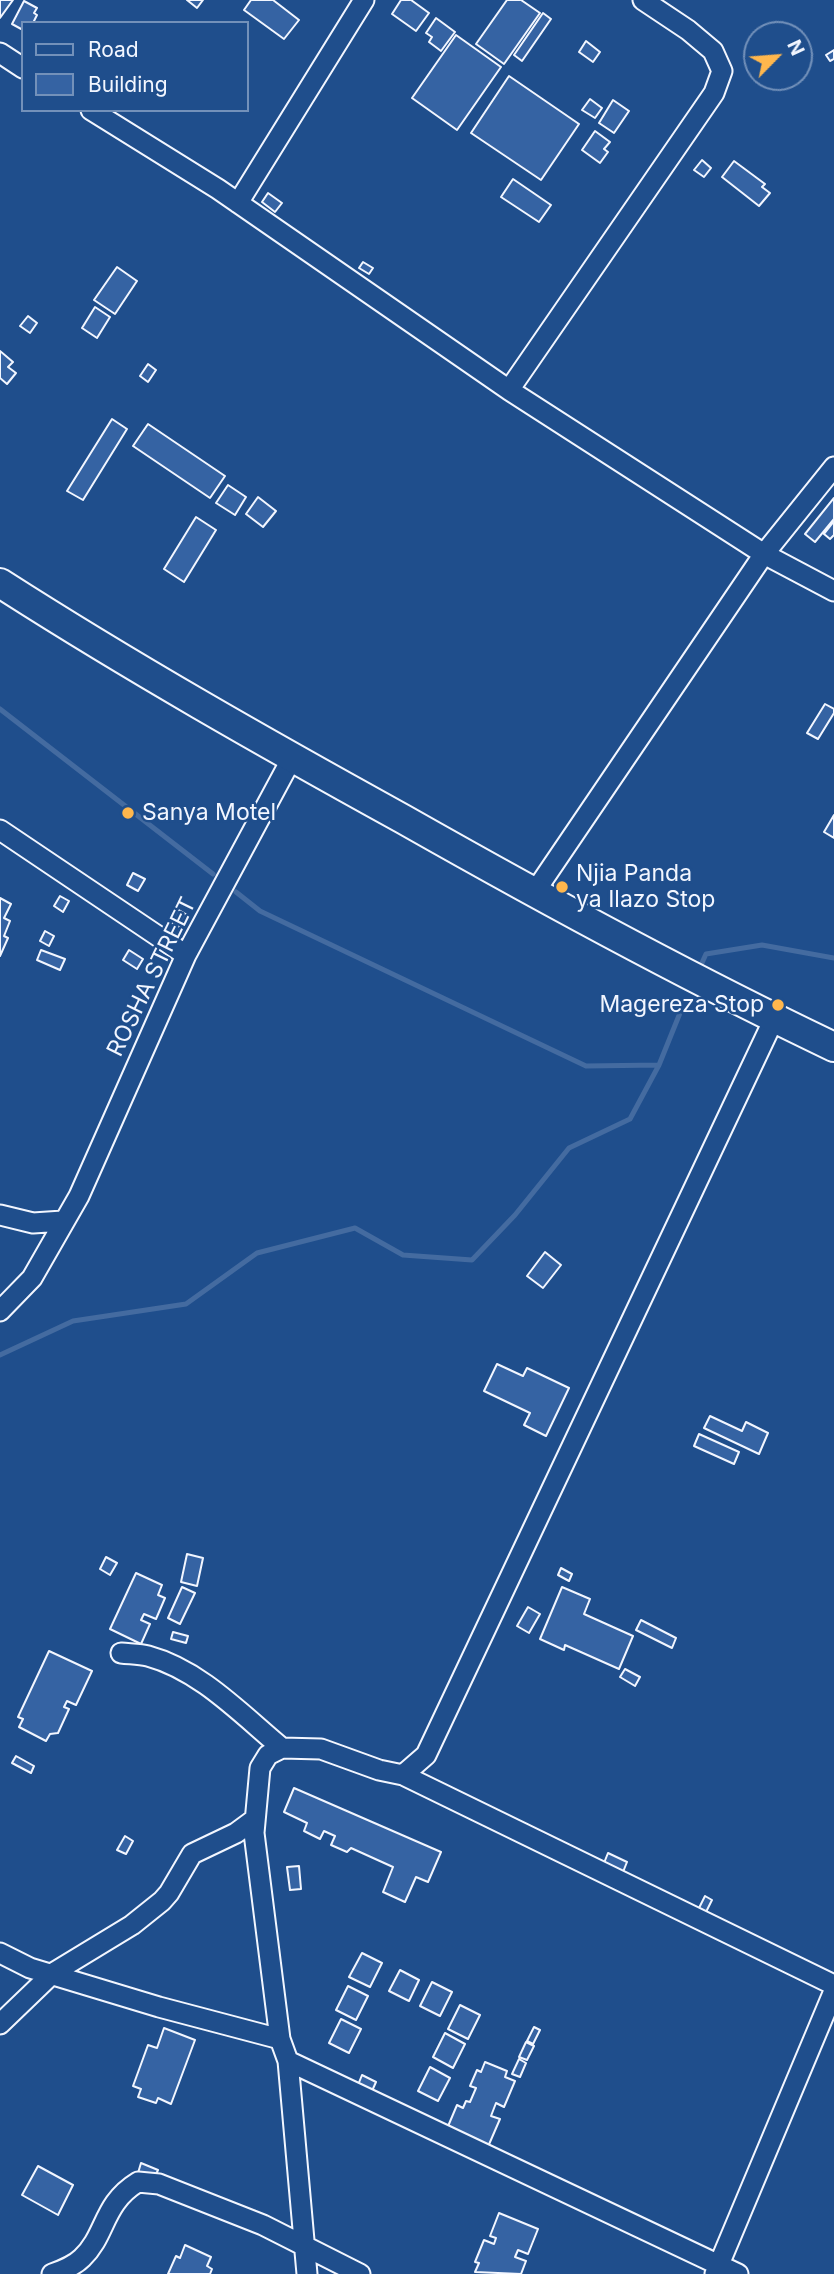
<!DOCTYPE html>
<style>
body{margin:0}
#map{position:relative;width:834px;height:2274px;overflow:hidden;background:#1f4e8c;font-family:Inter,sans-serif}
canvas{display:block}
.legend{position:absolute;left:21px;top:21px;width:228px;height:91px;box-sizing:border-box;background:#1f4e8c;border:2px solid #7391ba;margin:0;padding:9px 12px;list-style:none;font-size:21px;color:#f2f6ff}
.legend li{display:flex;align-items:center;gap:14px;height:35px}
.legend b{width:35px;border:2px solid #7391ba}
.north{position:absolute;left:743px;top:21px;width:70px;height:70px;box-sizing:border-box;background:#1f4e8c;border:2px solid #7391ba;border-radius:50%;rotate:65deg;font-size:19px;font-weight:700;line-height:28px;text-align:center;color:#f2f6ff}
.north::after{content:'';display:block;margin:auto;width:24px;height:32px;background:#ffb74d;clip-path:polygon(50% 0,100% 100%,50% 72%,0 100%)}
</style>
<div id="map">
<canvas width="834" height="2274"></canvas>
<ul class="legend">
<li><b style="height:9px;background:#1f4e8c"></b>Road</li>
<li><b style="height:19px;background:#3563a3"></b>Building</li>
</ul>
<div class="north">N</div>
</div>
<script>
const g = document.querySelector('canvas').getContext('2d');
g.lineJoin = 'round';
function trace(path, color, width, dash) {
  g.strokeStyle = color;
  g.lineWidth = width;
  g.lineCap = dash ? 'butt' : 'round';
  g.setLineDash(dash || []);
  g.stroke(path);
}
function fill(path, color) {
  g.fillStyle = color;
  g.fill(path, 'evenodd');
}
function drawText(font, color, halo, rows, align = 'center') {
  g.font = font + ' Inter,sans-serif';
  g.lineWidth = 5;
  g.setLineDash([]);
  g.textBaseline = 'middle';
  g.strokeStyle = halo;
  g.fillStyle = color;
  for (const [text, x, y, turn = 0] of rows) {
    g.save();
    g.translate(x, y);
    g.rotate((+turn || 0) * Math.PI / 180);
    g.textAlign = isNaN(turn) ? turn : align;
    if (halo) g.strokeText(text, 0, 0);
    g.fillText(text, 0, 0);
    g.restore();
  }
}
trace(new Path2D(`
 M0 709 213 874
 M236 892 260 911 586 1066 659 1065 682 1008
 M701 965 706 954 762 945 834 958
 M0 1355 73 1321 186 1304 257 1253 355 1228 403 1255 472 1260 515 1215 569 1148 630 1119 659 1065`), '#446ba0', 5);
const building = new Path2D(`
 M0 0H13L0 18Z
 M187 0H203L197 8Z
 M251 0H273L299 20 284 39 244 10Z
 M401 0H411L429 13 416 31 392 14Z
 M507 0H521L540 13 504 64 476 44Z
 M24 1 37 8 34 13 37 15 33 23H23V30L12 24Z
 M543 13 551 19 522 61 514 55Z
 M436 18 455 32 441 51 429 42 432 37 426 33Z
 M456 35 501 67 457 130 412 98Z
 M586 41 600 52 593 62 579 52Z
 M834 50V59L830 61 826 55Z
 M509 76 579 124 541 180 471 133Z
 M590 99 602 108 595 118 582 110Z
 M613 100 629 111 614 133 599 123Z
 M595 131 610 142 604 149 608 152 600 163 582 150Z
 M702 160 711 168 704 177 694 170Z
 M734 161 765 184 762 187 770 193 759 206 722 177Z
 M513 179 551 205 539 222 501 197Z
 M268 193 282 203 275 212 262 202Z
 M363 262 373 268 369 274 359 268Z
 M117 267 137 281 115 314 94 300Z
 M95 307 110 317 97 338 82 328Z
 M28 316 37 323 30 333 20 326Z
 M0 351 13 362 8 367 16 373 7 384 0 378Z
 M148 364 156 370 148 382 140 376Z
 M112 419 127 429 83 500 67 491Z
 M148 424 225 476 210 498 133 446Z
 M228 485 246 497 235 515 216 503Z
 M258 497 276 511 263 527 246 514Z
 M834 498V519L815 542 805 534Z
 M196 517 216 530 184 582 164 569Z
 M834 521V535L830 539 824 534Z
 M825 704 834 709V713L818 739 807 733Z
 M834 815V838L824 832Z
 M133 873 145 879 138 891 127 885Z
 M60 896 69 901 63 912 54 906Z
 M0 898 11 904 4 918 10 921 4 936 8 938 0 956Z
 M177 909 189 916 182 928 170 922Z
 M45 931 54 936 49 946 40 941Z
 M41 950 65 959 60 970 37 960Z
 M129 950 143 959 137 969 123 960Z
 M545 1252 561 1265 543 1288 527 1276Z
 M497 1364 523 1376 527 1368 569 1388 546 1436 524 1425 530 1413 484 1391Z
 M710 1416 742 1431 746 1422 768 1433 759 1454 704 1428Z
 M699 1434 739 1452 734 1464 694 1446Z
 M187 1554 203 1558 197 1586 181 1582Z
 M106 1557 117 1563 110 1575 100 1569Z
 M561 1568 572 1574 569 1581 558 1575Z
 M136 1573 162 1585 158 1595 165 1598 156 1619 144 1614 141 1620 150 1624 141 1644 110 1629Z
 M182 1587 195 1593 180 1624 168 1618Z
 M562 1587 590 1599 584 1614 633 1636 619 1669 565 1645 564 1650 540 1639Z
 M528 1607 540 1614 529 1633 517 1626Z
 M641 1620 676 1638 672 1648 636 1630Z
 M173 1632 188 1636 186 1643 171 1639Z
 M49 1651 92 1671 76 1705 67 1701 64 1707 69 1709 58 1733 50 1734 46 1741 19 1727 23 1719 18 1717Z
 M625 1669 640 1677 635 1686 620 1677Z
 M16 1756 34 1766 31 1773 12 1763Z
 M294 1788 441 1852 428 1882 416 1877 405 1902 383 1892 393 1867 351 1848 347 1852 331 1845 335 1836 324 1831 320 1839 304 1831 307 1823 284 1812Z
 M125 1836 133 1841 126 1854 117 1850Z
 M608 1853 627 1862 623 1872 604 1863Z
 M299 1866 301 1889 290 1890 287 1867Z
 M705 1896 712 1900 705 1914 698 1910Z
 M362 1953 382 1963 370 1987 349 1977Z
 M400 1970 419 1980 409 2001 389 1991Z
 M432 1982 452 1992 440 2016 420 2006Z
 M348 1986 368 1996 356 2020 336 2010Z
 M460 2005 480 2015 468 2039 448 2029Z
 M341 2019 361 2029 349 2053 329 2043Z
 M534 2027 540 2030 533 2044 527 2041Z
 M164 2028 195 2040 171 2104 158 2098 156 2103 138 2097 141 2089 133 2086 148 2045 157 2048Z
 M445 2033 465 2044 453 2068 433 2057Z
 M526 2042 534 2046 527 2060 519 2057Z
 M519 2059 526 2063 520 2077 512 2074Z
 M485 2062 507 2071 505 2077 515 2081 504 2107 496 2103 491 2116 500 2119 487 2149 446 2131 457 2105 463 2108 466 2101 470 2102 476 2088 470 2086 477 2070 481 2072Z
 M430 2067 450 2078 438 2101 418 2091Z
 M362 2075 376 2082 372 2091 358 2085Z
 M141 2163 158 2170 154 2179 138 2173Z
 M38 2166 73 2185 58 2215 22 2195Z
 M499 2213 538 2229 528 2254 518 2250 515 2257 526 2261 521 2274 475 2272 479 2263 475 2262 484 2240 494 2244 496 2238 490 2236Z
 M185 2245 211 2257 207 2266 212 2269 210 2274H168L176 2256 180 2258Z`);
fill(building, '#3563a3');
trace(building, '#f2f6ff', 2);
const minor = new Path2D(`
 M0 53 23 68
 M91 110 218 189 509 390 764 554 834 591
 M238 203 364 0
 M509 390 714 93 722 71 713 51 688 30 643 0
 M0 830 186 955
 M534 893 764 554 834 467
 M0 1215 33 1223 63 1221
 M0 1311 32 1278 79 1196 186 955 292 758
 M121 1653C130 1654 140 1654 148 1656 200 1670 241 1714 282 1748
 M403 1775 834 1985
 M0 1953 30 1968 159 2007 280 2039
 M0 2024 53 1973 132 1925 162 1901 169 1893 192 1854 236 1833 255 1819
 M288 2061 738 2274
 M52 2274C63 2270 74 2266 82 2258 107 2234 102 2204 138 2182L159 2184 263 2225 360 2274
 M307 2274 288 2061 280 2039 254 1833 260 1768 268 1755 282 1748 321 1749 379 1770 403 1775 426 1755 774 1019
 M715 2274 834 1991`);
const highway = new Path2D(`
 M0 583C131 667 267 744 403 819 544 899 687 977 834 1047`);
trace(minor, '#f2f6ff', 23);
trace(highway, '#f2f6ff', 32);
trace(minor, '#1f4e8c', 19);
trace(highway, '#1f4e8c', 28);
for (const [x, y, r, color] of [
 [128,813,7,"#ffb74d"],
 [562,887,7,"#ffb74d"],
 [778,1005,7,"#ffb74d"]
]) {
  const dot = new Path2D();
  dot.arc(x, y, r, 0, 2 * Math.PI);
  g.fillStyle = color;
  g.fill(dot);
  trace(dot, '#1f4e8c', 2.5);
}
drawText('23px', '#f2f6ff', '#1f4e8c', [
 ["Sanya Motel",142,813],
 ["Njia Panda",576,874],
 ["ya Ilazo Stop",576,900],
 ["Magereza Stop",764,1005,"right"]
], 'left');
drawText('23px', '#f2f6ff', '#1f4e8c', [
 ["ROSHA STREET",152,977,-64]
]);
</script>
